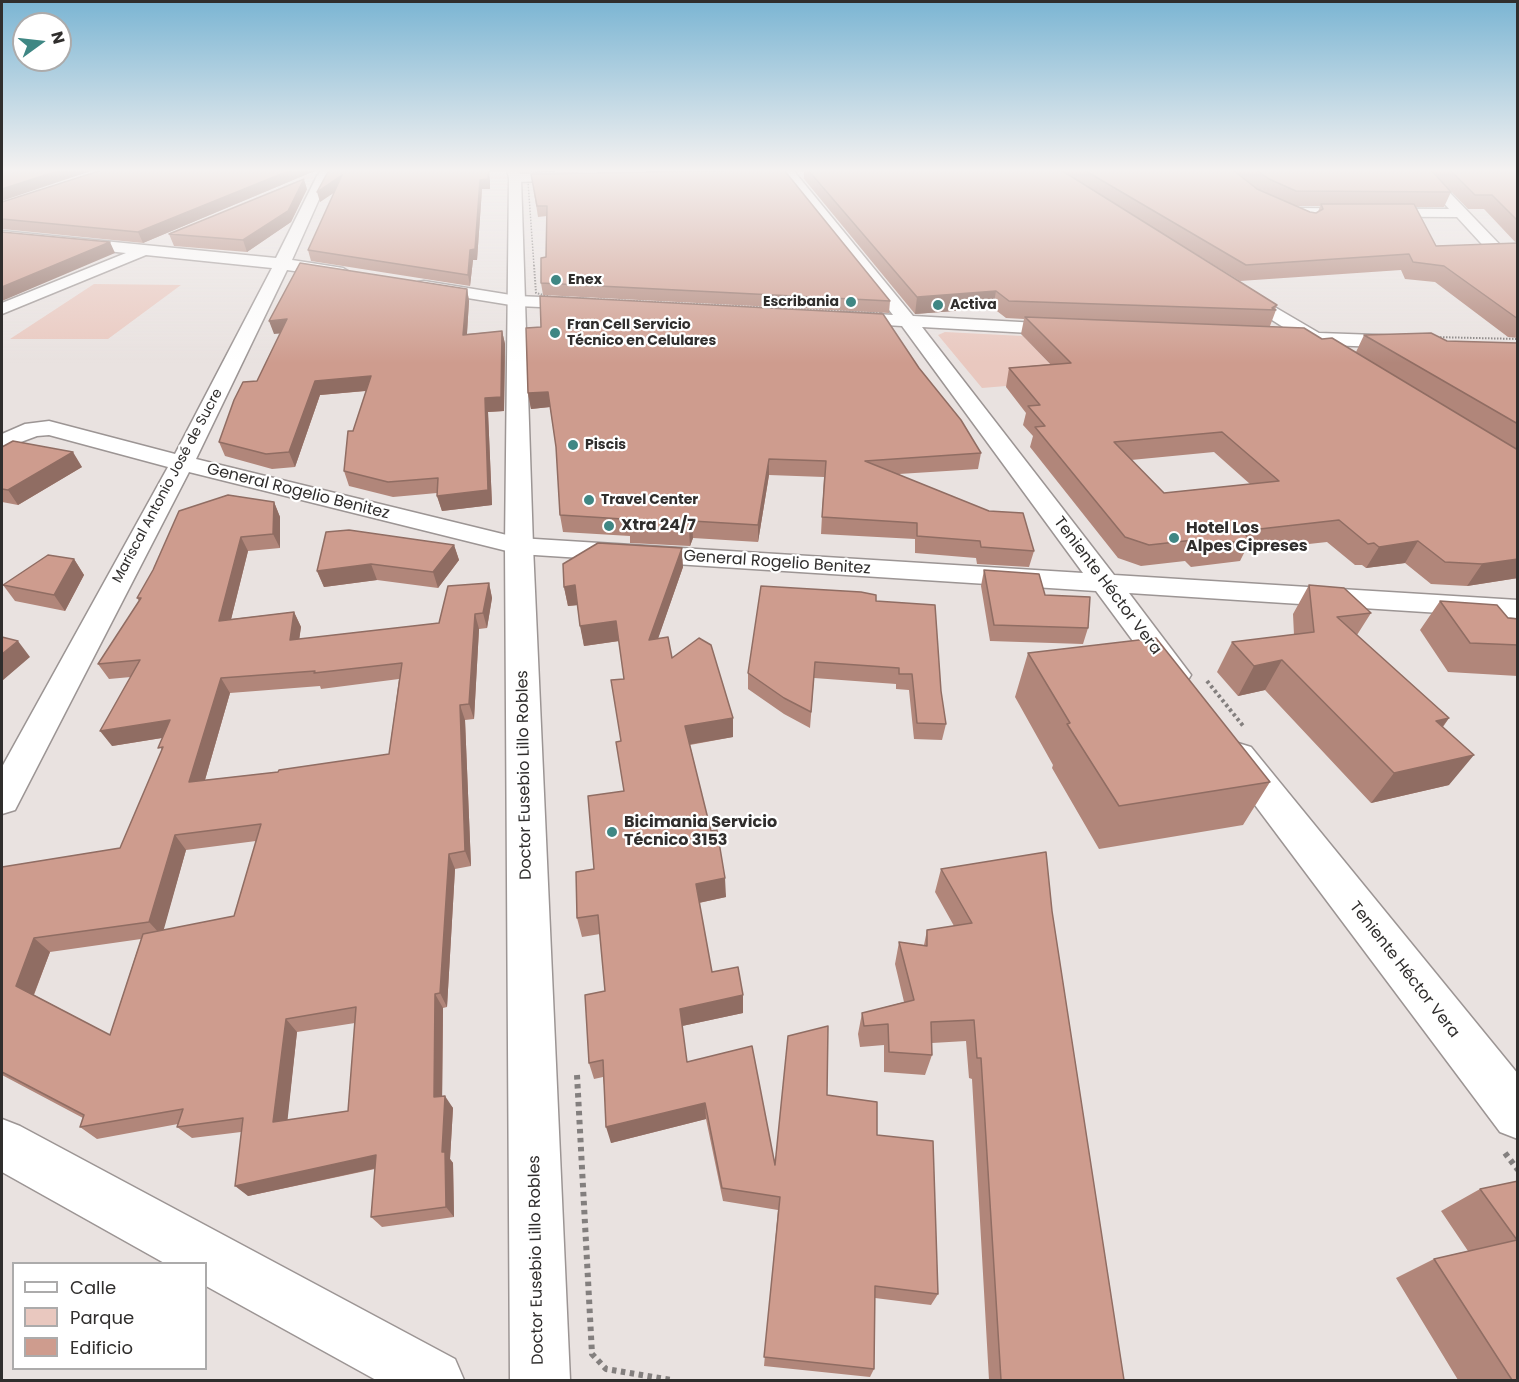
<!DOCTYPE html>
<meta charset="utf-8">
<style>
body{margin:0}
#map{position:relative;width:1519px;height:1382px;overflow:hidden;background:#e9e2e0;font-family:Poppins,sans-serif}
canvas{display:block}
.frame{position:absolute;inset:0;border:3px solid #302e2d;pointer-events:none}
.legend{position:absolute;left:12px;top:1262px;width:195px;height:108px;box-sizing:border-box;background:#fff;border:2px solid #acabab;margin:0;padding:8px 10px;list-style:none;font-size:18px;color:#302e2d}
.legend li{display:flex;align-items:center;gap:12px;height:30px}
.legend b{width:30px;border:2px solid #acabab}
.north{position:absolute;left:12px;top:12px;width:60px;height:60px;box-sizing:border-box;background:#fff;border:2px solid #acabab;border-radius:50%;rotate:75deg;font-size:16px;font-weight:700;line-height:24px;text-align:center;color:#302e2d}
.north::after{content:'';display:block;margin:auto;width:21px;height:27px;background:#3f8784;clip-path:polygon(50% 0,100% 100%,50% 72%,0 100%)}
</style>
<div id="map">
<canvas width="1519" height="1382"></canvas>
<div class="frame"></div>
<ul class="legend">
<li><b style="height:8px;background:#fff"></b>Calle</li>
<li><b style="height:16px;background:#e9c8bf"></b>Parque</li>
<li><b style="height:16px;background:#ce9c8e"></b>Edificio</li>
</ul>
<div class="north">N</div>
</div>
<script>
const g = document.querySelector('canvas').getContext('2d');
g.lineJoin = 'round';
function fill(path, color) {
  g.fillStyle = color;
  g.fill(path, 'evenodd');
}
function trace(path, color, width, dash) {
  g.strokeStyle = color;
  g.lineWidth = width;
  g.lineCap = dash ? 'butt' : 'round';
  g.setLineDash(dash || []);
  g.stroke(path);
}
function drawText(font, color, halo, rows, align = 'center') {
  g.font = font + ' Poppins,sans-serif';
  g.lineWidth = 4.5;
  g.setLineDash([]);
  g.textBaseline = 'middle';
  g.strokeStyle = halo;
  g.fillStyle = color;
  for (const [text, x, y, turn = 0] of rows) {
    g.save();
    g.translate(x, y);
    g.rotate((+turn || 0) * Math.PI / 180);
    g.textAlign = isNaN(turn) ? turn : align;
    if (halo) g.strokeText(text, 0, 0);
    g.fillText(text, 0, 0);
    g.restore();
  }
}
fill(new Path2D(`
 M94 284 181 285 108 339H10Z
 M945 332 1023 336 1066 381 982 388 938 335Z`), '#e9c8bf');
const minor = new Path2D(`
 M322 170H335L329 177 292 260 343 268 351 273 343 278 287 270 196 459 519 538 1083 573 902 326 835 322 833 318 835 314 842 312 893 315 780 170H793L913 316 1073 325 1075 329 1073 333 1066 335 922 327 1114 575 1518 600V618L1129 593 1191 675 1186 683 1175 686 1164 683 1096 591 519 554 189 472 15 810 2 814V767L168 467 49 435 37 436 2 449V434L25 424 49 421 175 454 272 268 146 255 2 314V303L126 253 2 240V231L276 258 317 176Z
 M1415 170H1428L1502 247 1504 250 1502 253H1490L1457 217 1289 216 1282 212 1289 208 1449 209Z
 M576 173 582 177 581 180 515 182 509 178 515 174Z
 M424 281 517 296 587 299 593 300 596 304 593 308 587 309 517 306 418 290 415 286 418 282Z
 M1237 285 1319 333 1405 336 1412 338 1415 342 1412 346 1405 348 1328 345C1320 349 1294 345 1284 342L1281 338 1284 334 1291 332 1231 294 1228 290 1231 286Z
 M1238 743 1251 747 1518 1074V1139L1500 1132 1225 765 1220 756 1225 747Z
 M2 1119 20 1126 455 1359 464 1380H376L206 1286V1264H166L2 1172Z`);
const major = new Path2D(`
 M507 170H519L521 178 533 546 570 1380H510L505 546 509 178Z`);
trace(minor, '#9c9594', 3);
trace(major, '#9c9594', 3);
trace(new Path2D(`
 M534 266 528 182 779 177 847 266`), '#837f7e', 1.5, [1.5, 1.5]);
trace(new Path2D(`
 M534 265 536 293 551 297 882 313 846 265
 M1434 337 1518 339`), '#837f7e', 2, [1.5, 1.5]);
trace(new Path2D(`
 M1207 681 1244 727`), '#837f7e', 4, [3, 3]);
trace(new Path2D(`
 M577 1075 592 1354 606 1369 671 1380
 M1505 1153 1518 1170`), '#837f7e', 6, [4.5, 4.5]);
fill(minor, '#fff');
fill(major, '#fff');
fill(new Path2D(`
 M317 170 143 243 2 229V202Z
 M329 170 490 180V189H482L477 260H473L470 286 311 261 308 250 335 192 320 202Z
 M530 170H629L530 172Z
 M804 170H1518V338L1508 337 1435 282 1405 279 1401 270 1240 281 1183 246 1277 305 1275 310H1276L1270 326 1322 339 1356 352 1364 335 1447 341 1518 343V578L1467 586 1431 584 1405 563 1366 568 1362 565H1355L1327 542 1245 551 1240 561 1191 567 1185 561 1141 566 1118 558 1030 447 1033 436 1023 425 1026 413 1006 387 1009 368 1050 364 1021 334 1024 319 1006 318 993 308 915 314 804 179ZM1439 179 1468 209H1484L1516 243 1436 246 1415 207H1444L1451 192ZM1295 206H1320L1318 212 1316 213 1310 212ZM1214 452 1250 484 1164 493 1131 460Z
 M531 174 890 301 889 313 543 295 541 283 546 257 547 216 538 217Z
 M307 189 291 222 247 252 174 246 169 234Z
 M467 289 469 301 467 334 502 331 505 344 504 411 488 412 492 505 442 511 437 496V493L393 497 349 486 344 471 353 431 366 391 320 395 295 467 272 469 225 456 219 442 257 381 281 333 274 334Z
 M919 368 981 453 978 469 899 474 1034 551 1029 567 977 564 976 558 915 553V539L821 534 824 477 769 475 758 542 693 538 690 546 630 543V536L563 532 560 515 556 447 550 407 531 409 528 393Z
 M2 447 82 467 18 505 2 502Z
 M274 502 280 517V548L248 551 231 619 294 612 301 627 299 639 439 623 489 583 492 598 487 628 479 629 474 719 465 720 471 866 455 869 447 1007 443 1008 442 1096 453 1108 450 1159 453 1163 454 1217 382 1227 371 1217 375 1169 248 1196 241 1132 192 1138 177 1127 178 1124 97 1139 80 1127 83 1118 2 1075V867L120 848 161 752 162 738 112 746 131 677 109 679 98 664 139 601 137 598ZM399 679 389 754 278 772 205 780 230 693 320 686 321 689ZM256 841 234 916 163 930 186 850ZM141 939 110 1035 34 995 50 952ZM355 1023 348 1111 287 1120 297 1032Z
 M454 545 459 560 438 588 377 580 324 587 317 571Z
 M74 559 84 575 65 611 15 601 3 585Z
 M683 567 658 638 672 658 733 737 690 745 726 897 699 903 712 972 743 1013 682 1026 687 1062 775 1165 827 1095 877 1135 938 1294 931 1305 875 1298 874 1369 870 1377 764 1366 778 1210 723 1201 706 1119 611 1143 603 1077 594 1079 589 1063 605 991 600 934 582 937 577 918 594 869 624 791 621 741 624 679 619 641 584 646 577 605 568 606 564 587Z
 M984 570 1045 595 1088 628 1083 644 990 641 981 586Z
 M1309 585 1371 613 1357 635 1449 718 1443 727 1449 785 1371 803 1265 690 1238 696 1217 672 1232 642 1294 635 1293 614Z
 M876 601 941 691 946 724 942 740 914 739 909 690 896 689V684L814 678 810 728 784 714 748 689V673Z
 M1440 601 1508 618 1518 619V676L1448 672 1420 630Z
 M1028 653 1270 782 1243 825 1099 849 1052 768 1053 765 1015 697Z
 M941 869 1052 911 1124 1380H989L972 1079 969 1078 966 1041 932 1043V1055L925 1075 884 1072V1045L860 1047 858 1034 862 1013 904 1002 895 964 899 942 924 945 927 930 954 926 935 892Z
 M1518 1181V1380H1458L1396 1278 1434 1259 1468 1251 1441 1211 1480 1189Z`), '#b1867a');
fill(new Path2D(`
 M61 170H94L2 201V189Z
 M291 170H317L143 243 138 232Z
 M489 170 490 180V189H482L477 260H473L470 286 468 275 470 250 480 180Z
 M342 175 345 185 320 202 317 192Z
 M304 179 307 189 291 222 247 252 243 240Z
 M110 242 115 253 2 301V287Z
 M467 289 469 301 466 348 463 335Z
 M996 291 993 308 915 314 917 297Z
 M287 319 292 332 274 334 269 321Z
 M502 331 505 344 504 411 488 412 492 505 442 511 437 496 485 398Z
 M371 376 375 390 320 395 295 467 289 452 315 381Z
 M548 392 550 407 531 409 528 393Z
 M73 452 82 467 18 505 8 490Z
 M769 459V475L758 542V525Z
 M274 502 280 517V548L273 534Z
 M692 521 693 538 690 546 689 530Z
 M241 537 248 551 227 636 219 621Z
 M1418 541 1405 563 1366 568 1379 547Z
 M454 545 459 560 438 588 433 572Z
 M682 548 683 567 651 659 649 640Z
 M74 559 84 575 65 611 54 595Z
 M1518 559V578L1467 586 1482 564Z
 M371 564 377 580 324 587 317 571Z
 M489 583 492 598 487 628 483 613Z
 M575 585 579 605 568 606 564 587Z
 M294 612 301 627 297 655 290 640Z
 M475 614 479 629 474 719 469 704Z
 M616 621 619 641 584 646 580 626Z
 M18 641 30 657 2 681V654Z
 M1282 660 1265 690 1238 696 1254 666Z
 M221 678 230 693 200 797 189 782Z
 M460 705 465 720 471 866 465 851Z
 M733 718V737L686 745 685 726Z
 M1449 718 1426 748 1436 721Z
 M170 720 180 735 112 746 100 731Z
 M1474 755 1449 785 1371 803 1394 773Z
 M175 835 186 850 162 936 149 922Z
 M449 854 455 869 447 1007 440 993Z
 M725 878 726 897 698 903 696 884Z
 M34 938 50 952 32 999 16 986Z
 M435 994 443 1008 442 1109 434 1097Z
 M743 995V1013L682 1026 680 1009Z
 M286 1019 297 1032 286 1134 273 1122Z
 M445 1096 453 1108 450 1159 453 1163 454 1217 446 1207 442 1152Z
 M705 1103 706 1119 611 1143 606 1127Z
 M376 1155 386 1166 248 1196 235 1186Z`), '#906d63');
const building = new Path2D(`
 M2 170H61L2 189Z
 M102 170H291L138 232 2 219V202Z
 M329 170H489L488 179 480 180 475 249 470 250 468 275 308 250 342 175 317 192Z
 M784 170 890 301 541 283V258L546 257 547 206H537L531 174Z
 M808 170H1061L1277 305 1272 308 1276 310 1009 301 996 291 917 297Z
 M1084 170H1233L1257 189 1310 212 1316 213 1323 209 1321 204H1414L1436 246 1518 243V319L1444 266 1413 262 1409 254 1246 265Z
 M1256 170H1431L1451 192 1296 191 1269 179Z
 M1450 170H1518V221L1492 195H1475Z
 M304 179 288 211 243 240 169 234Z
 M2 232 110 242 2 287Z
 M300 263 467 289 463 335 502 331 501 397 485 398 488 490 437 496 438 478 388 482 344 471 348 431H353L371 376 315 381 289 452 266 454 219 442 234 400 243 382 257 381 287 319 269 321Z
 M540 296 883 314 919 368 961 420 981 453 865 461 989 511 1023 513 1034 551 981 547 980 541 917 536V523L822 517 826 461 769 459 758 525 692 521 689 530 628 526 638 520 560 515 556 447 548 392 528 393 526 328 541 327Z
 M1025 317 1304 328 1322 339 1332 338 1518 450V559L1482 564 1445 562 1418 541 1379 547 1374 543 1368 544 1339 520 1242 531 1250 540 1200 546 1194 540 1149 545 1125 537 1035 427 1045 426 1028 406 1040 405 1009 368 1071 363ZM1222 432 1279 481 1164 493 1114 442Z
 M1431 333 1447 341 1518 343V424L1364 335Z
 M13 441 73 452 8 490 2 489V447Z
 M228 495 274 502 273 534 241 537 219 621 294 612 290 640 439 623 448 586 489 583 483 613 475 614 469 704 460 705 465 851 449 854 440 993 435 994 434 1097 445 1096 442 1152H445L446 1207 371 1217 376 1155 235 1186 243 1118 177 1127 183 1109 80 1127 84 1115 2 1072V867L120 848 163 747 158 748 170 720 100 731 140 660 98 664 141 598H137L153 570 179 511ZM402 663 389 754 279 770 278 772 189 782 221 678 315 671 314 673ZM261 824 234 916 143 934 110 1035 16 986 34 938 149 922 175 835ZM356 1007 348 1111 273 1122 286 1019Z
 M349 530 454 545 433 572 371 564 317 571 326 532Z
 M598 543 682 548 649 640 668 637 672 658 699 638 711 645 733 718 685 726 711 831 717 830 725 878 696 884 712 972 738 967 743 995 680 1009 687 1062 752 1046 775 1165 788 1036 828 1026 827 1095 877 1102V1135L933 1141 938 1294 875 1286 874 1369 764 1357 780 1197 722 1188 705 1103 606 1127 603 1060 589 1063 585 995 605 991 598 915 577 918 576 872 594 869 588 796 624 791 616 742 621 741 611 680 624 679 616 621 580 626 575 585 564 587 563 564Z
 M48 555 74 559 54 595 3 585Z
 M984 570 1039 574 1045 595 1090 597 1088 628 994 625Z
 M1309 585 1344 588 1371 613 1337 617 1449 718 1436 721 1474 755 1394 773 1282 660 1254 666 1232 642 1314 632Z
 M761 586 861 592 876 595V601L935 605 941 691 946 724 917 723 912 674H899V668L815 662 811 712 784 698 748 673Z
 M1440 601 1497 605 1508 618 1518 619V645L1470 643Z
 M2 637 18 641 2 654Z
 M1156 638 1270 782 1119 806 1067 724 1070 723 1028 653Z
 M1046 852 1052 911 1124 1380H1001L981 1058H977L974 1020 931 1022 932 1055 889 1052 888 1024 864 1026 862 1013 914 1000 899 942 927 946V930L972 923 941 869Z
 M1518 1181V1380H1512L1434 1259 1517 1240 1480 1189Z`);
fill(building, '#ce9c8e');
trace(building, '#906d63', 1.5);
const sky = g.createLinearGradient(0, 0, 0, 363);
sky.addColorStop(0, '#7bb5d3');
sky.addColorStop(0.47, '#f5f2f1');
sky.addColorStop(1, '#f5f2f100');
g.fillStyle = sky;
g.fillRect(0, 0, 1519, 363);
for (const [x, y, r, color] of [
 [556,280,6,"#3f8784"],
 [851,302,6,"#3f8784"],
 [938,305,6,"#3f8784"],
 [555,333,6,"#3f8784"],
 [573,445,6,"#3f8784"],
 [589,500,6,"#3f8784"],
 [609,526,6,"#3f8784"],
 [1174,538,6,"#3f8784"],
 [612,832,6,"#3f8784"]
]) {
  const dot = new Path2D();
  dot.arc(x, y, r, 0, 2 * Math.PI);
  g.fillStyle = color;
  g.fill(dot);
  trace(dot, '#fff', 2);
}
drawText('bold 14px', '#302e2d', '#fff', [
 ["Enex",568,280],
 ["Escribania",839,302,"right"],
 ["Activa",950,305],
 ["Fran Cell Servicio",567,325],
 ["Técnico en Celulares",567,341],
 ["Piscis",585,445],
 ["Travel Center",601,500]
], 'left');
drawText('14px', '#302e2d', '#fff', [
 ["Mariscal Antonio José de Sucre",168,486,-62]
]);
drawText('16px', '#302e2d', '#fff', [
 ["General Rogelio Benitez",298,492,14],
 ["General Rogelio Benitez",777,563,4],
 ["Teniente Héctor Vera",1107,586,53],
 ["Doctor Eusebio Lillo Robles",525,775,-91],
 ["Teniente Héctor Vera",1404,970,52],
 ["Doctor Eusebio Lillo Robles",537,1260,-91]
]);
drawText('bold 16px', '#302e2d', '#fff', [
 ["Xtra 24/7",621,526],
 ["Hotel Los",1186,529],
 ["Alpes Cipreses",1186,547],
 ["Bicimania Servicio",624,823],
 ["Técnico 3153",624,841]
], 'left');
</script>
